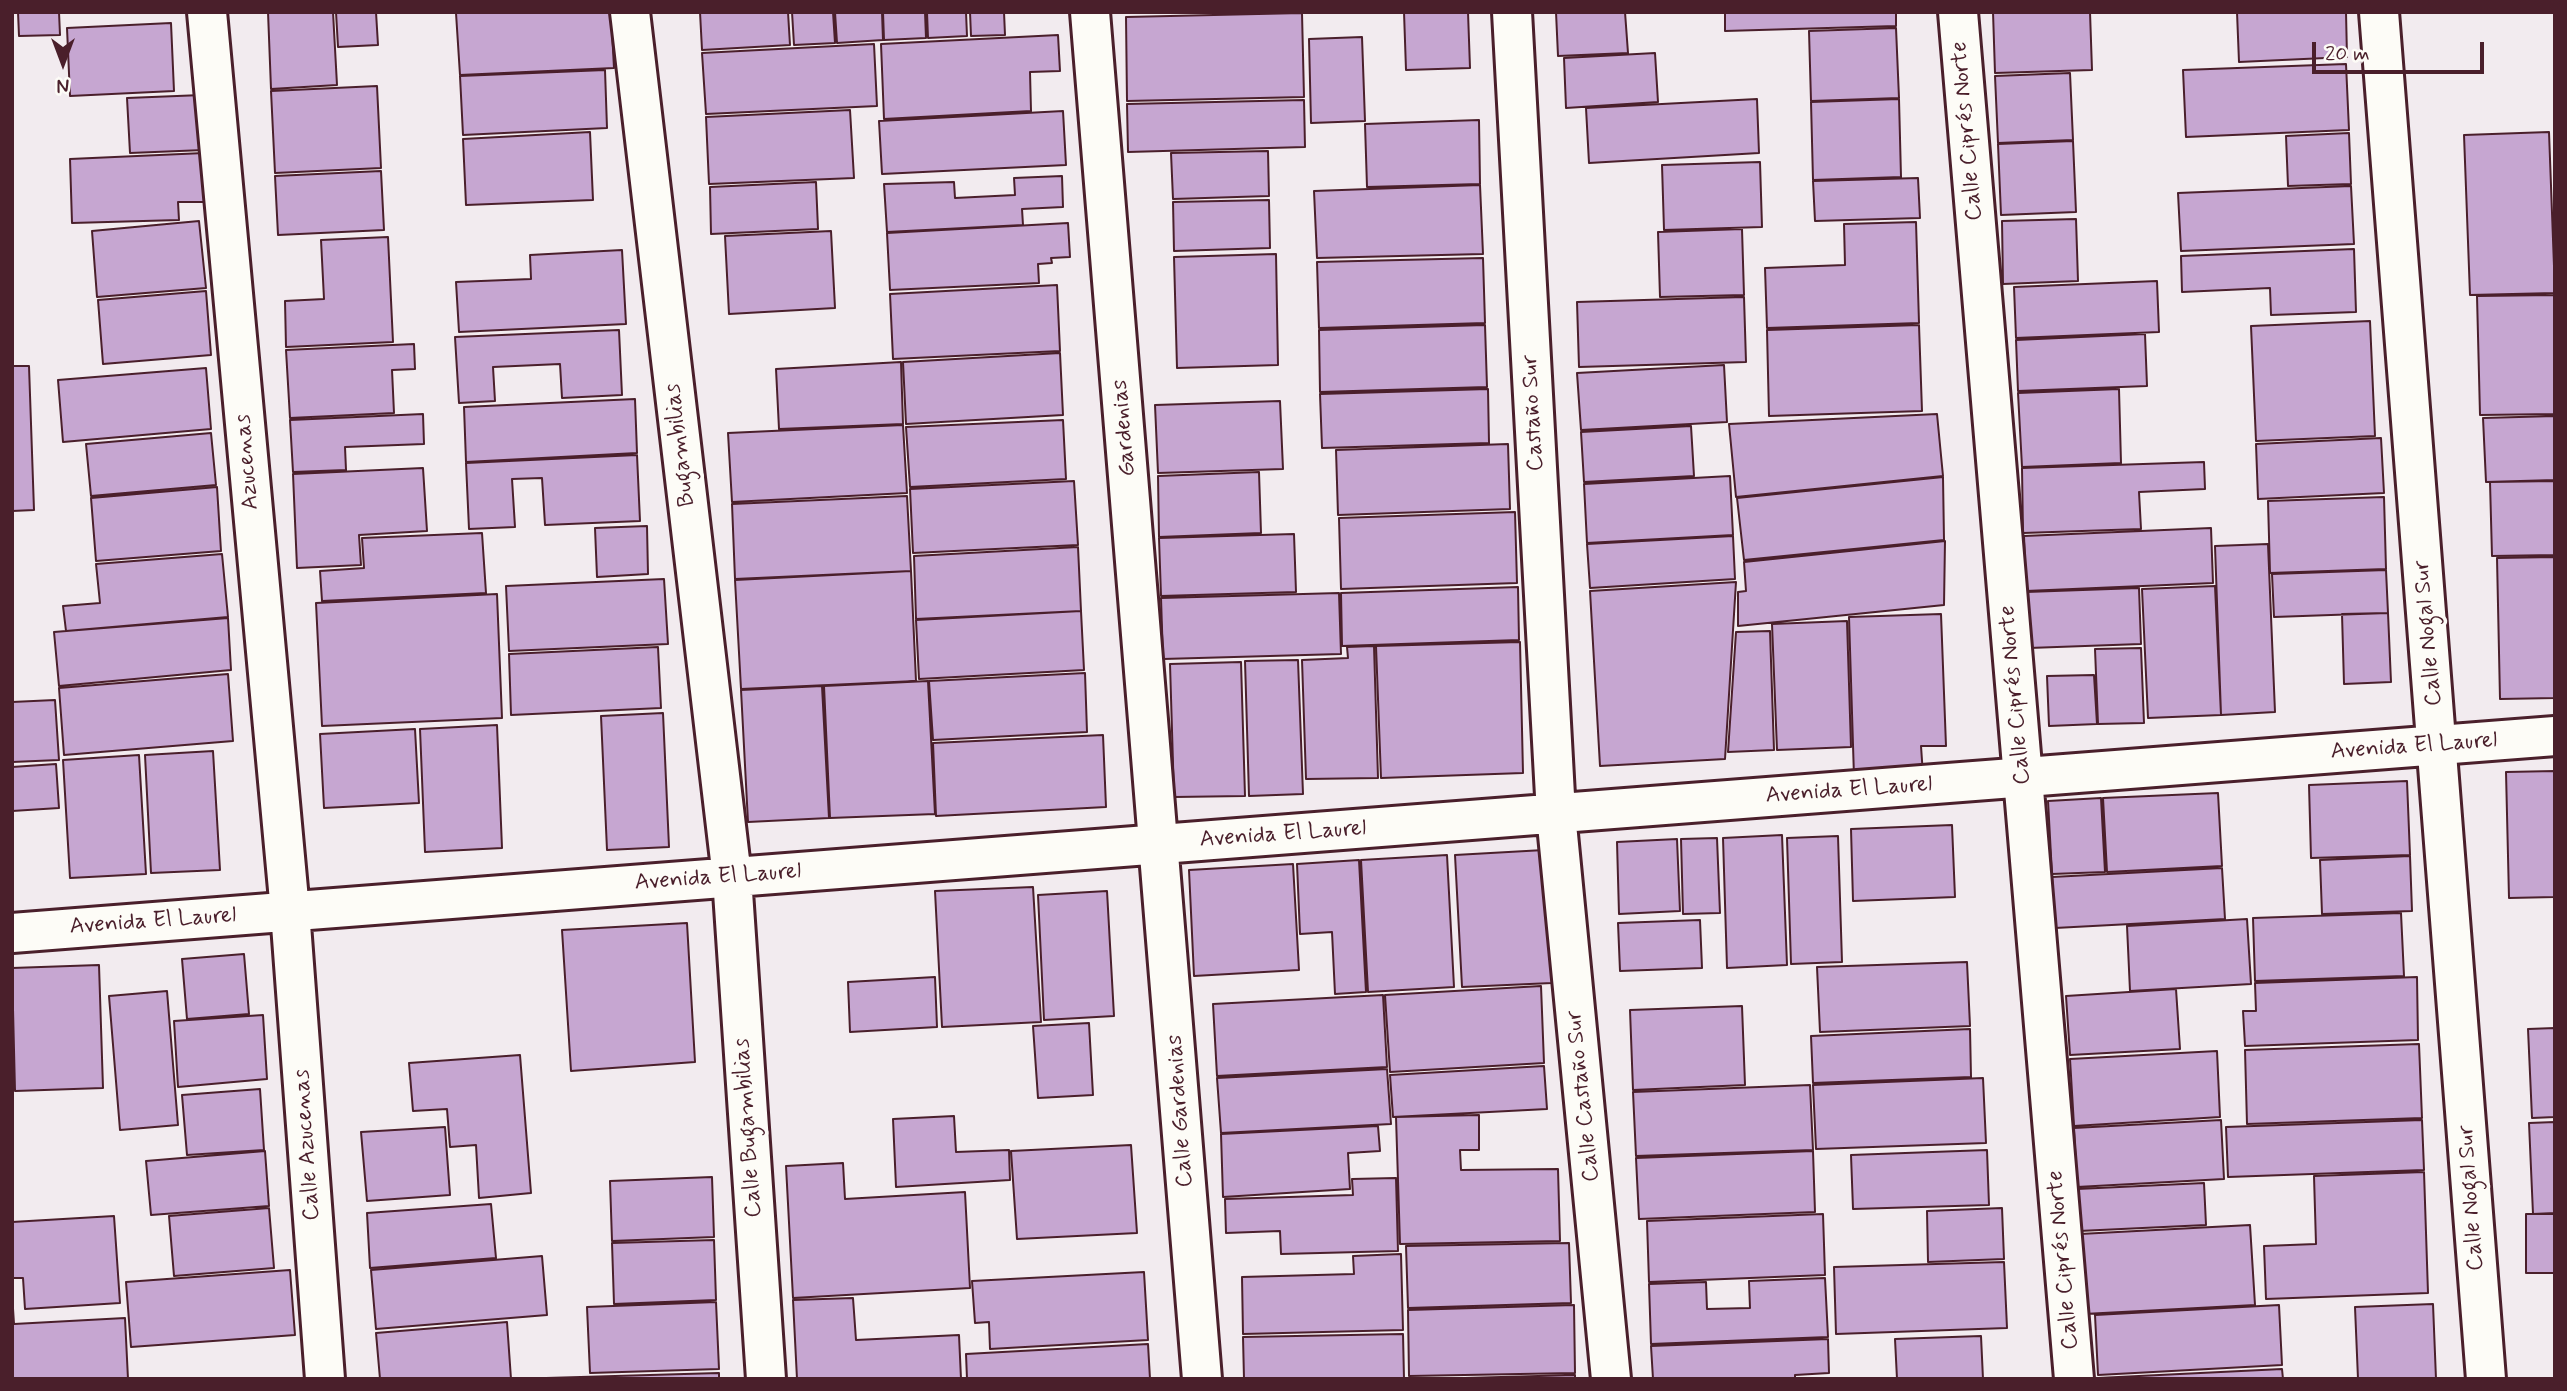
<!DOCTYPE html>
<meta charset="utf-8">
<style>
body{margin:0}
#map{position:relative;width:2567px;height:1391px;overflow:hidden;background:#f2ebef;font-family:Mynerve,sans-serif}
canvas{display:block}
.frame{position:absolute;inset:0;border:14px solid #4a1f2b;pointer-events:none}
.north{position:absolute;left:28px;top:28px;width:70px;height:70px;-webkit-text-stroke:5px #fdfcf7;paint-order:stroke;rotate:180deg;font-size:19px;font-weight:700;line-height:28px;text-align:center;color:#4a1f2b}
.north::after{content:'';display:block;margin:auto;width:24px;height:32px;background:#4a1f2b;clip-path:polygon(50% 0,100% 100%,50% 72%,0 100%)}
.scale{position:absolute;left:2312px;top:42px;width:172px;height:32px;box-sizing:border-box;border:4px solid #4a1f2b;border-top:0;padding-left:9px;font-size:21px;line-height:24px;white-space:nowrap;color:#4a1f2b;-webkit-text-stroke:5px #fdfcf7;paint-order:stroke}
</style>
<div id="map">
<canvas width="2567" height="1391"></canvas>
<div class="frame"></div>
<div class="north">N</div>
<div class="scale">20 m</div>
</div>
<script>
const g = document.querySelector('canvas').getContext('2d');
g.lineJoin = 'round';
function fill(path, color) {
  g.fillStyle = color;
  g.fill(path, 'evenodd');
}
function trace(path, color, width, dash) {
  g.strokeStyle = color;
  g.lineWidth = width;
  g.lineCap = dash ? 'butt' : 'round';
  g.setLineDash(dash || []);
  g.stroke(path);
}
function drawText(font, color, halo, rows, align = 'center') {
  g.font = font + ' Mynerve,sans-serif';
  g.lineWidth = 7;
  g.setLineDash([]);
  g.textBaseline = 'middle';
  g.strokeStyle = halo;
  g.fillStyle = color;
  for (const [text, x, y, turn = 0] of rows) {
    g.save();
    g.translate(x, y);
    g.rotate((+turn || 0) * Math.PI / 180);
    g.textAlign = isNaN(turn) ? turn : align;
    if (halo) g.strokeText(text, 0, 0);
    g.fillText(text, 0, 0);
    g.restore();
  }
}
const building = new Path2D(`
 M18 12H59L60 35 19 36Z
 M268 12H333L337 85 271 89Z
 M336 12H376L378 45 338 47Z
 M611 12 614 68 460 75 456 13Z
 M700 12H788L790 45 702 50Z
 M792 12H833L835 43 794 45Z
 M835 12H882L883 40 837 43Z
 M883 12H925L926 38 884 40Z
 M927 12H966L967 36 928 38Z
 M970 12H1004L1005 35 971 36Z
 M1404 12H1468L1470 68 1406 70Z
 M1556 12H1625L1628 53 1558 56Z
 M1725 12H1896V26L1725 31Z
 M1993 12H2090L2092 70 1995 73Z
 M2237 12H2346L2347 57 2239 62Z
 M1302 13 1304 97 1127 101 1126 17Z
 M171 23 174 91 70 96 67 28Z
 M1896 28 1899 98 1811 101 1809 31Z
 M1058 35 1060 71 1030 72 1031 111 884 119 881 44Z
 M1362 37 1365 121 1311 123 1309 39Z
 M874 44 877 106 706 114 702 53Z
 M1655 53 1658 102 1566 108 1564 58Z
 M2346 64 2349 130 2186 137 2183 70Z
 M605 70 607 128 463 135 460 76Z
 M2070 73 2073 140 1998 143 1995 76Z
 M377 86 381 168 275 173 271 91Z
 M202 95 204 150 130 153 127 98Z
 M1757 99 1759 153 1589 163 1586 108Z
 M1899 99 1901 177 1813 180 1811 102Z
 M1304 100 1305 147 1128 152 1127 104Z
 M850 110 854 178 709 184 706 117Z
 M1063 111 1066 165 882 174 879 121Z
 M1479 120 1480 184 1367 187 1365 124Z
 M590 132 593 200 466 205 463 139Z
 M2549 132 2555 293 2470 295 2464 135Z
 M2349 133 2351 184 2288 186 2286 136Z
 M2073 141 2076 212 2001 215 1998 144Z
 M1268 151 1269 196 1173 199 1171 153Z
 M204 153 206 202H178L179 220 72 223 70 159Z
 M1760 162 1762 227 1664 230 1662 165Z
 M381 171 384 230 278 235 275 176Z
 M1062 176 1063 207 1022 209 1023 225 887 232 884 184 954 182 955 198 1015 195 1014 178Z
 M1918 178 1920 218 1815 221 1813 181Z
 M816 182 818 229 711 234 710 187Z
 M1480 185 1483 254 1317 258 1314 191Z
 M2351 186 2354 244 2181 251 2178 193Z
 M1269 200 1270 248 1174 251 1173 202Z
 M2076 219 2078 281 2003 284 2002 221Z
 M199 221 206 288 97 297 92 231Z
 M1916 222 1919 323 1767 328 1765 268 1845 265 1844 224Z
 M1068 223 1070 257 1051 258 1052 263 1038 264 1039 283 890 290 887 233Z
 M1742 229 1744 295 1660 297 1658 232Z
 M831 231 835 308 729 314 725 236Z
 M388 237 393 342 286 347 285 301 324 299 321 240Z
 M2354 249 2356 312 2271 315 2270 288 2182 292 2181 256Z
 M622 250 626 324 459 332 456 282 531 279 530 255Z
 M1276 254 1278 365 1177 368 1174 257Z
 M1483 258 1485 323 1319 328 1317 262Z
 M2157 281 2159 332 2016 338 2014 287Z
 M1057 285 1060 351 893 359 890 294Z
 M206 291 211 355 103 364 98 300Z
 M2555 295V414L2480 415 2477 296Z
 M1744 297 1746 362 1579 367 1577 302Z
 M2370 321 2375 436 2256 441 2251 326Z
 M1485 325 1487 387 1320 392 1319 330Z
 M1919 325 1922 411 1769 416 1767 330Z
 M619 330 622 395 562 398 560 364 493 367 495 401 459 403 455 337Z
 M2145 334 2147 386 2018 391 2016 340Z
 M414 344 415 369 392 370 394 413 290 418 286 350Z
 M1060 353 1063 415 906 424 903 362Z
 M901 362 903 424 779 429 776 369Z
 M1724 365 1727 422 1581 430 1577 373Z
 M12 366H29L34 510 12 511Z
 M206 368 211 429 63 442 58 380Z
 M1488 389 1489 443 1322 448 1320 394Z
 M2119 389 2121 463 2022 467 2018 393Z
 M635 399 637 453 466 462 464 407Z
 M1280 401 1283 469 1158 473 1155 405Z
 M423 414 424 444 345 447 346 470 293 472 290 420Z
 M1937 414 1943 476 1736 497 1729 424Z
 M2555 416V480L2486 482 2483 418Z
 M1063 420 1066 479 910 487 906 427Z
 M903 425 907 493 732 502 728 433Z
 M1691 426 1694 476 1584 482 1581 432Z
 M211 433 216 485 91 496 86 444Z
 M2381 438 2384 493 2258 499 2256 444Z
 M1508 444 1510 509 1338 515 1336 450Z
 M637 455 640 521 545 525 542 478 512 479 515 527 469 529 466 463Z
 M2204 462 2205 489 2139 492 2141 529 2023 533 2022 468Z
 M423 468 427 531 359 535 361 565 297 568 293 474Z
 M1259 472 1261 533 1159 537 1158 476Z
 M1730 476 1733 535 1587 543 1584 484Z
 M1943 477 1944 540 1744 560 1737 498Z
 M1074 481 1078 545 913 553 910 489Z
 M2555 481V555L2492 556 2490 482Z
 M217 487 221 551 96 561 91 498Z
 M907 496 911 571 735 579 732 504Z
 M2384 497 2386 569 2270 573 2268 501Z
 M1515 512 1517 583 1341 589 1339 518Z
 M647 526 648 574 597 577 595 528Z
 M2211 528 2213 583 2026 591 2024 536Z
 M482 533 486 593 322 601 320 571 364 568 362 538Z
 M1294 534 1296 592 1161 596 1159 538Z
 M1733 536 1735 579 1590 588 1587 544Z
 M1945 541 1944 605 1738 626V592L1746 591 1744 562Z
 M2268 544 2275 712 2221 715 2215 546Z
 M1078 547 1081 611 916 619 914 556Z
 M222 554 228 617 66 631 63 606 100 603 96 564Z
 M2555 557V698L2500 699 2497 558Z
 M2386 570 2388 613 2274 617 2272 574Z
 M911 571 916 681 741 689 735 580Z
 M664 579 668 644 509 651 506 586Z
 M1736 582 1725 759 1600 766 1590 591Z
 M2215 586 2221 715 2148 718 2142 589Z
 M1518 587 1519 640 1342 646 1341 593Z
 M2139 588 2141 644 2029 648 2026 592Z
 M1339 593 1341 654 1163 659 1161 598Z
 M497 594 502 718 322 726 316 603Z
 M1081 611 1084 670 919 679 916 620Z
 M2388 613 2391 682 2344 684 2342 614Z
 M1941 614 1946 746H1921L1923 775 1854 777 1849 617Z
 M228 618 231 670 59 686 54 632Z
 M1847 621 1851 747 1777 750 1772 624Z
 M1770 631 1774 750 1728 752 1736 632Z
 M1520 642 1523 773 1381 778 1376 646Z
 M1374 646 1378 778 1306 779 1302 660 1348 658 1347 647Z
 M658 647 661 708 511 715 509 654Z
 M2141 648 2144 723 2098 724 2095 649Z
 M1298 660 1303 794 1249 796 1245 661Z
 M1241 662 1245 796 1174 797 1170 664Z
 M1085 673 1087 732 933 740 929 681Z
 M228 674 233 741 64 755 59 688Z
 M2094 675 2097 724 2049 726 2047 676Z
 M928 681 935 814 830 818 824 686Z
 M822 686 829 818 748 822 741 690Z
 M55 700 59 760 12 762V702Z
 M663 713 669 847 607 850 601 716Z
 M497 725 502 848 425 852 420 729Z
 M415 729 419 803 324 808 320 734Z
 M1103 735 1106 807 936 816 933 743Z
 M213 751 220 870 151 873 145 755Z
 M139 755 146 874 70 878 63 760Z
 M56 764 59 808 12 811V767Z
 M2555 771V897L2509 898 2506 772Z
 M2407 781 2410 855 2311 858 2309 785Z
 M2218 793 2222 866 2107 872 2103 798Z
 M2101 798 2105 872 2052 874 2048 801Z
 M1952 825 1955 897 1853 901 1851 829Z
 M1782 835 1787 965 1727 968 1723 838Z
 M1838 836 1842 962 1791 964 1787 838Z
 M1717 838 1720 913 1683 914 1681 839Z
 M1677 839 1680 911 1619 914 1617 842Z
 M1544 850 1552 983 1462 987 1455 855Z
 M1447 855 1454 987 1368 992 1361 860Z
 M2410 856 2412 911 2322 914 2320 860Z
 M1359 860 1366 992 1335 994 1332 932 1300 934 1297 864Z
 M1293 864 1299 970 1194 976 1189 870Z
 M2222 868 2225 919 2055 928 2052 877Z
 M1033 887 1041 1022 942 1027 935 891Z
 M1107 891 1114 1016 1044 1020 1038 895Z
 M2401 913 2404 976 2255 981 2253 918Z
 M2247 919 2251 984 2130 991 2127 926Z
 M1700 920 1702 968 1620 971 1618 923Z
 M687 923 695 1062 571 1071 562 930Z
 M244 954 249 1014 187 1019 182 959Z
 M1967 962 1970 1026 1820 1032 1817 967Z
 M99 965 103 1088 15 1091 12 968Z
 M935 977 937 1027 850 1032 848 982Z
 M2417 977 2418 1040 2245 1046 2243 1011H2256L2255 983Z
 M1541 986 1544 1063 1390 1072 1385 995Z
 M2176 989 2180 1049 2070 1055 2066 996Z
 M167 991 178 1125 120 1130 109 996Z
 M1383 995 1387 1067 1217 1076 1213 1004Z
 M1742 1006 1745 1085 1633 1090 1630 1010Z
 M263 1015 267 1079 178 1087 174 1021Z
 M1089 1023 1093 1095 1038 1098 1033 1026Z
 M2555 1028V1117L2532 1118 2528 1029Z
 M1970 1029 1971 1077 1813 1083 1811 1036Z
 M2419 1044 2422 1118 2247 1124 2245 1050Z
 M2217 1051 2220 1117 2074 1126 2070 1059Z
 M520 1055 531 1193 479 1198 476 1145 450 1147 447 1109 413 1111 409 1063Z
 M1544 1066 1547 1109 1393 1117 1390 1075Z
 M1387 1069 1391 1124 1221 1133 1217 1078Z
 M1983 1078 1986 1143 1816 1149 1813 1085Z
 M1810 1085 1813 1150 1636 1156 1633 1092Z
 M260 1089 264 1150 187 1155 182 1095Z
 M1479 1115V1150H1460L1461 1170 1558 1169 1560 1241 1400 1244 1396 1117Z
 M954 1116 956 1152 1009 1150 1010 1180 896 1187 893 1119Z
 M2221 1120 2224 1179 2077 1187 2074 1128Z
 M2422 1120 2424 1170 2228 1177 2226 1127Z
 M2555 1122V1213L2533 1214 2529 1123Z
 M1378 1126 1380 1151 1348 1153 1350 1189 1223 1197 1221 1134Z
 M445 1127 450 1195 367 1201 361 1132Z
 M1131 1145 1137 1233 1017 1239 1011 1151Z
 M1987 1150 1989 1205 1853 1209 1851 1155Z
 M265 1151 269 1206 151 1215 146 1161Z
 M1813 1151 1815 1212 1639 1219 1636 1158Z
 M843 1163 845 1199 965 1192 970 1288 793 1298 786 1166Z
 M2424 1172 2428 1293 2266 1299 2264 1246 2316 1244 2314 1176Z
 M712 1177 714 1237 612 1241 610 1181Z
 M1396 1178 1398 1251 1281 1254 1280 1231 1226 1233 1225 1199 1353 1195 1352 1179Z
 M2204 1183 2206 1225 2079 1231 2077 1189Z
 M491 1204 496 1258 370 1268 367 1213Z
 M269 1208 274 1268 174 1276 169 1216Z
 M2002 1208 2004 1259 1928 1262 1927 1211Z
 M1823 1214 1825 1275 1649 1282 1647 1221Z
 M2526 1214H2555V1273H2526Z
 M114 1216 120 1303 25 1309 23 1278H12V1222Z
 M2250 1225 2255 1305 2084 1314 2080 1234Z
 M714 1240 716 1300 614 1304 612 1243Z
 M1569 1243 1571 1303 1408 1308 1406 1246Z
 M1401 1254 1403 1330 1243 1334 1242 1277 1354 1274 1353 1256Z
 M542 1256 547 1315 376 1329 371 1270Z
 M2004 1262 2007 1328 1836 1334 1834 1267Z
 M290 1270 295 1335 131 1347 126 1282Z
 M1144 1272 1148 1340 990 1349 989 1322 975 1323 972 1281Z
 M1825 1278 1828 1337 1651 1344 1649 1284 1706 1282 1707 1309 1750 1308 1749 1281Z
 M12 1293 14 1324 125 1318 128 1379H12Z
 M853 1298 856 1340 959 1335 961 1379H797L793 1300Z
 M716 1302 719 1369 590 1373 587 1307Z
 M2433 1304 2436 1379H2358L2355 1307Z
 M1574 1305 1575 1373 1409 1376 1408 1310Z
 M2279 1305 2282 1365 2098 1375 2095 1315Z
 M507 1322 511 1379H380L376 1333Z
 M1403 1334 1404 1379H1244L1243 1337Z
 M1981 1336 1983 1379H1897L1895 1339Z
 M1828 1339 1829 1373 1795 1375V1379H1653L1651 1346Z
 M1148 1344 1150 1379H967L966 1354Z
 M2282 1369 2283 1379 2098 1378Z
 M719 1373V1379L546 1378Z
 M1575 1375V1379H1428Z`);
fill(building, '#c6a6d1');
trace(building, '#4a1f2b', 2);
const street = new Path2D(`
 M207 12 290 911 325 1379
 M630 12 732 877 766 1379
 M1090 12 1202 1379
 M1512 12 1556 814 1611 1379
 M1958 12 2074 1379
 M2379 12 2486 1379
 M12 933 2555 736`);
trace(street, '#4a1f2b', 44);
trace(street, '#fdfcf7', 38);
drawText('23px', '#4a1f2b', '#fdfcf7', [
 ["Calle Ciprés Norte",1968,131,-95],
 ["Castaño Sur",1534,413,-93],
 ["Gardenias",1125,428,-95],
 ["Bugambilias",681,445,-97],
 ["Azucenas",248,462,-95],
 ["Calle Nogal Sur",2429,633,-95],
 ["Calle Ciprés Norte",2016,695,-95],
 ["Avenida El Laurel",2414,747,-4],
 ["Avenida El Laurel",1849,791,-4],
 ["Avenida El Laurel",1283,835,-4],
 ["Avenida El Laurel",718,878,-4],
 ["Avenida El Laurel",153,922,-4],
 ["Calle Castaño Sur",1584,1096,-96],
 ["Calle Gardenias",1181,1111,-94],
 ["Calle Bugambilias",749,1128,-94],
 ["Calle Azucenas",308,1145,-94],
 ["Calle Nogal Sur",2472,1198,-94],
 ["Calle Ciprés Norte",2064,1260,-95]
]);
</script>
